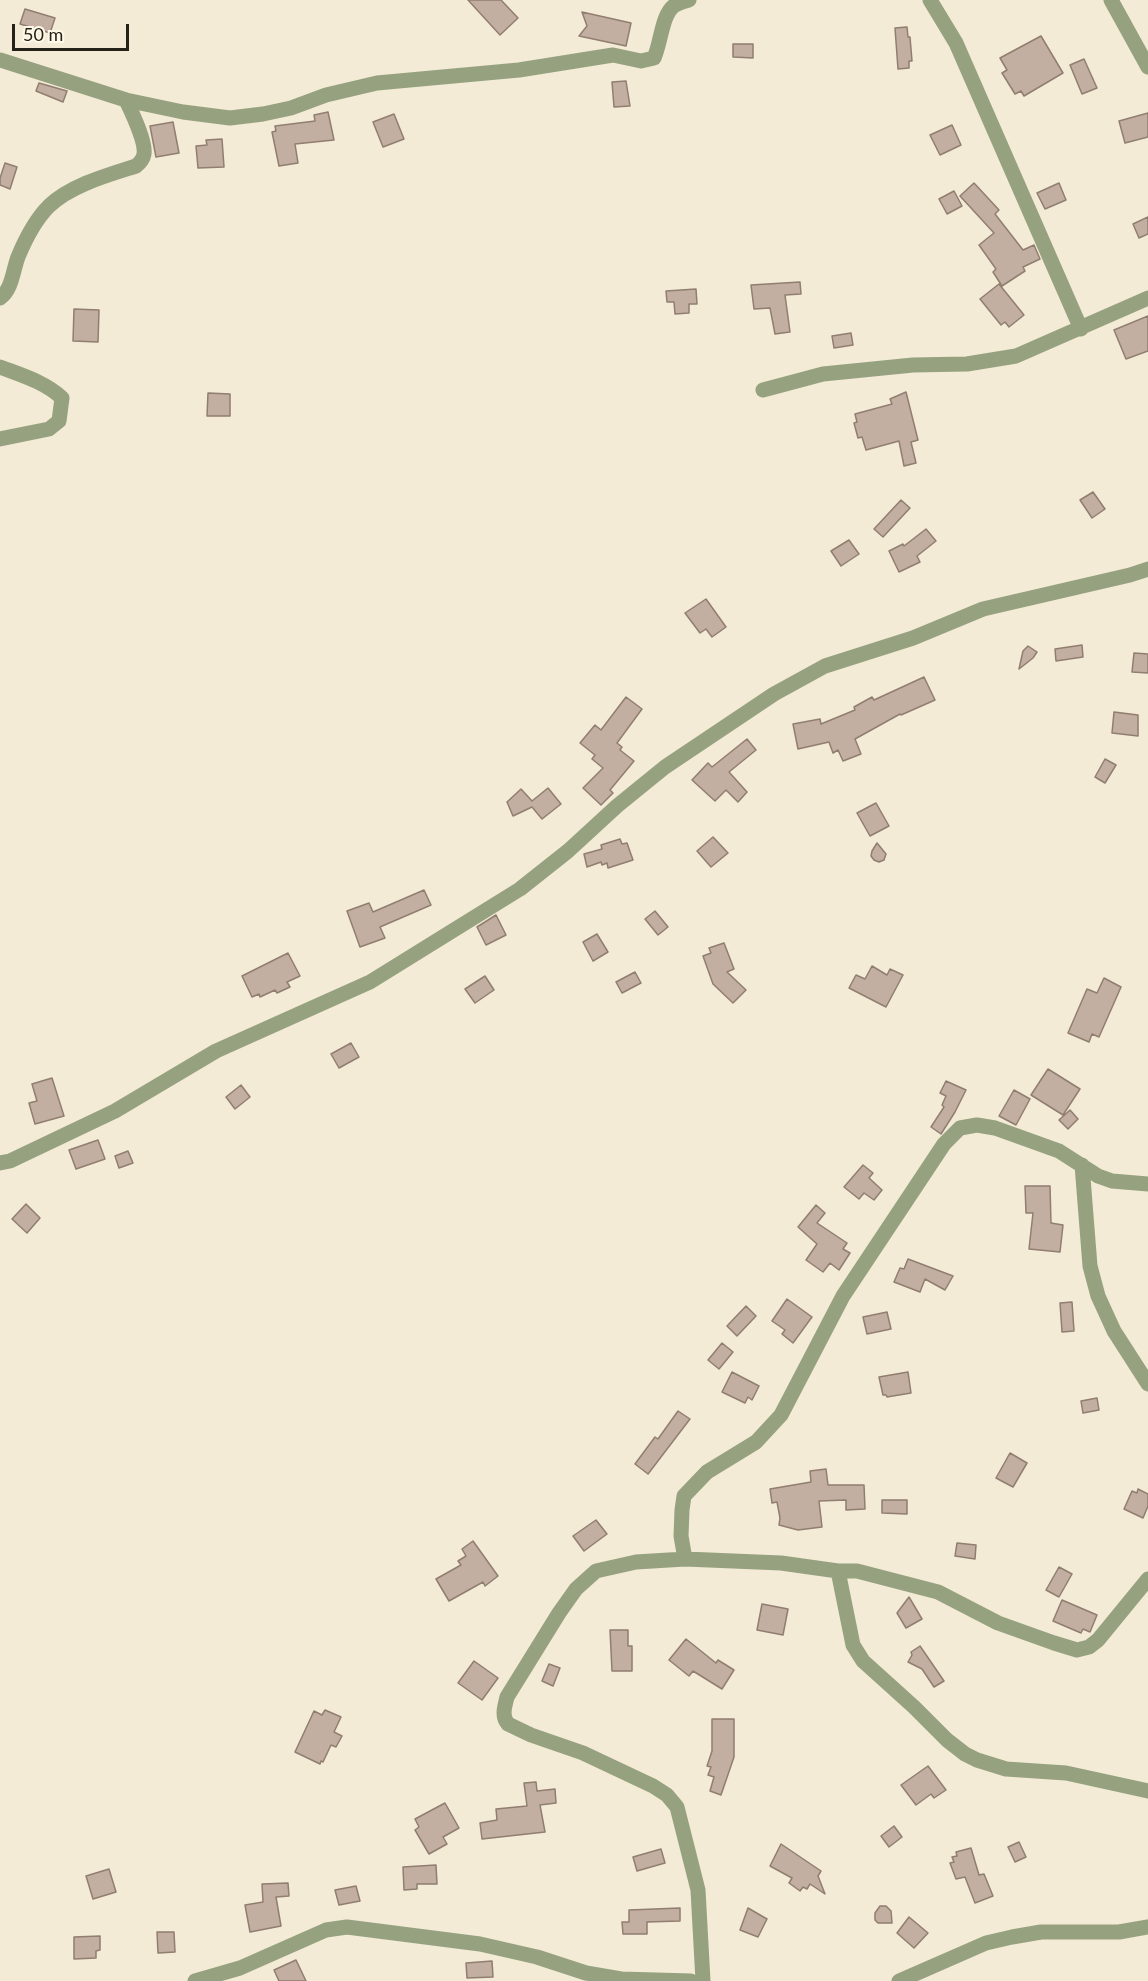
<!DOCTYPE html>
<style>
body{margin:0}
#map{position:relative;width:1148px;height:1981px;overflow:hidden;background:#f3ebd5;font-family:Lato,sans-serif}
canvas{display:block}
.scale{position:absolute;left:12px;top:24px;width:117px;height:27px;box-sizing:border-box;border:3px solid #242119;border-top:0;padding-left:8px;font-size:18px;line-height:21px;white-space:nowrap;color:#242119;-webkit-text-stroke:4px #fff8e7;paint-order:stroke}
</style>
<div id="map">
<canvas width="1148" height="1981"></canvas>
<div class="scale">50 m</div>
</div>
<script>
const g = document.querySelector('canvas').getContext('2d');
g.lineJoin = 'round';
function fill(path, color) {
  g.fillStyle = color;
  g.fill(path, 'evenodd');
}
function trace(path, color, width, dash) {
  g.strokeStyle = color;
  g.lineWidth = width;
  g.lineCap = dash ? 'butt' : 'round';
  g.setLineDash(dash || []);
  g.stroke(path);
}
const building = new Path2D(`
 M468 0H501L518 18 500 35Z
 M25 9 55 18 50 33 20 24Z
 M582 12 631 23 626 46 579 36 587 26Z
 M907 27 908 37H910L912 61H909V68L898 69 895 28Z
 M1041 36 1063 73 1024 96 1021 91 1015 94 1002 73 1007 70 1000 58Z
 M733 44H753V58L733 57Z
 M1084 59 1097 88 1082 94 1070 65Z
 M626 81 630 106 614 107 612 82Z
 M39 83 67 91 63 102 36 91Z
 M328 112 334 140 295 144 298 163 279 166 272 132 276 131 275 126 315 121 314 115Z
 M1148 113V137L1125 143 1119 121Z
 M394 114 404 139 383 147 373 122Z
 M173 122 179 153 156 157 150 126Z
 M952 125 961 145 940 155 930 135Z
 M222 139 224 167 198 168 196 146 207 145 206 140Z
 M5 163 17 167 10 189 0 185V178Z
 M974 183 999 210 995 214 1023 250 1034 245 1040 259 1023 267 1025 271 1002 286 993 272 996 269 979 245 994 233 960 196Z
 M1059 183 1066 200 1045 209 1037 193Z
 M954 191 962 206 947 214 939 199Z
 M1148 217V234L1139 238 1133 224Z
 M800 282 801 294 785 295 790 332 775 334 770 308 754 309 751 285Z
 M999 284 1024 315 1009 327 1005 322 1001 325 980 299Z
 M696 289 697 304H689V313L675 314 674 302H667L666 291Z
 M74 309 99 310 98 342 73 341Z
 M1148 316V351L1126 359 1114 330Z
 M851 333 853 345 834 348 832 336Z
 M906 392 918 440 911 442 916 463 904 466 899 441 866 450 862 437 858 438 854 423 857 422 855 414 892 404 890 399Z
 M208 393 230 394V416H207Z
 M1093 492 1105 509 1092 518 1080 500Z
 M901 500 910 508 883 537 874 529Z
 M926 529 936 541 917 556 920 562 899 572 889 551 903 544 904 546Z
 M849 540 859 554 841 566 831 551Z
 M706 599 726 627 712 637 706 629 700 633 685 613Z
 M1082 645 1083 657 1056 661 1055 649Z
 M1028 646 1037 652 1033 658 1019 669 1023 651Z
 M1134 653 1148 654V673L1132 672Z
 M924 677 935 700 901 715 900 714 855 739 861 754 843 761 838 750 833 753 829 742 798 749 793 724 820 719 821 724 855 710 854 707 872 697 874 700Z
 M626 697 642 709 617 743 622 747 620 750 634 761 610 790 613 793 601 805 583 788 603 768 592 759 595 755 580 743 595 725 601 730Z
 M1114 712 1138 715V736L1112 733Z
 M747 739 756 750 729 772 747 792 738 802 726 790 715 801 692 780 708 763 712 767Z
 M1105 759 1116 765 1105 783 1095 777Z
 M548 788 561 804 542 819 532 807 513 816 507 802 521 789 532 801Z
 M876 803 889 826 870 836 857 813Z
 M713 837 728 853 711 867 697 851Z
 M620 839 622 844 627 843 633 860 608 868 607 863 602 865 601 862 587 867 584 854 602 849 601 845Z
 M877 843 886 854 884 860 879 862 874 860 871 856 872 851Z
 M424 890 431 905 380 927 385 938 360 947 347 911 369 903 373 912Z
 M655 911 668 927 658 935 645 919Z
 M496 915 506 935 486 945 477 927Z
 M597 934 608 952 593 961 583 942Z
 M724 943 734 969 727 972 746 990 733 1003 713 984 703 956 711 953 709 948Z
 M288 953 300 976 287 982 290 987 277 993 275 990 260 997 259 994 252 997 242 976Z
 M872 966 887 975 890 969 903 975 886 1007 849 988 856 975 865 979Z
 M635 972 641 983 622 993 616 982Z
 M485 976 494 990 475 1003 465 989Z
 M1104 978 1121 987 1099 1037 1092 1034 1089 1042 1068 1033 1087 989 1097 993Z
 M351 1043 359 1057 339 1068 331 1054Z
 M1048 1069 1080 1089 1063 1115 1031 1095Z
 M52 1078 64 1116 35 1124 29 1103 37 1101 32 1084Z
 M946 1081 966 1090 955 1112 941 1134 931 1127 944 1107 942 1105 946 1096 940 1093Z
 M241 1085 250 1097 235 1109 226 1097Z
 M1014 1090 1030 1099 1016 1125 999 1116Z
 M1070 1110 1078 1119 1068 1129 1059 1120Z
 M98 1140 105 1159 76 1169 69 1150Z
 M128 1151 133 1163 119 1168 115 1156Z
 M863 1165 873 1173 869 1178 882 1190 874 1200 864 1193 859 1199 844 1187Z
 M1025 1186H1050L1051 1223 1063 1225 1060 1252 1029 1249 1033 1213H1026Z
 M26 1204 40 1218 27 1233 12 1219Z
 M816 1205 825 1213 817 1223 847 1243 843 1249 850 1253 839 1270 830 1263 823 1272 806 1260 817 1244 798 1227Z
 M908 1259 953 1276 945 1290 925 1279 920 1292 894 1282 900 1268 904 1269Z
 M787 1299 812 1317 793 1343 782 1334 785 1330 772 1321Z
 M1072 1302 1074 1331 1062 1332 1060 1303Z
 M746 1306 756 1316 737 1336 727 1326Z
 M887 1312 891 1329 867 1334 863 1317Z
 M722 1343 733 1352 719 1369 708 1360Z
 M732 1372 759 1386 752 1400 748 1397 745 1403 722 1392Z
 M908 1372 911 1393 887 1397 886 1395H883L879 1377Z
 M1097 1398 1099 1410 1083 1413 1081 1401Z
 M678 1411 690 1419 648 1474 635 1464 655 1437 658 1439Z
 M1010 1453 1027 1463 1013 1487 996 1478Z
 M826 1469 828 1485H864L865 1509 846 1510V1500L819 1501 822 1527 798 1530 779 1525 780 1518 777 1502 772 1503 770 1489 811 1482 810 1471Z
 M1138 1489 1148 1494V1506L1143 1518 1124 1509 1132 1491 1137 1493Z
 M882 1500H907V1514L882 1513Z
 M596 1520 607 1534 584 1551 573 1536Z
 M473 1541 498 1576 485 1586 483 1582 449 1601 436 1579 461 1565 458 1561 466 1556 462 1549Z
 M957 1543 976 1545 975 1559 955 1556Z
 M1059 1567 1072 1574 1059 1597 1046 1590Z
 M909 1597 922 1619 906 1628 897 1613Z
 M1062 1600 1097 1615 1090 1632 1083 1629 1081 1633 1053 1621Z
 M762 1604 788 1609 783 1635 757 1630Z
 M610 1630H628V1646H632V1671H612Z
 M686 1639 716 1663 718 1660 734 1670 722 1689 693 1671 689 1676 669 1660Z
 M920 1646 944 1681 934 1687 922 1669 908 1662 912 1655 911 1652Z
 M474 1661 498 1678 482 1700 458 1683Z
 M549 1664 560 1668 553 1686 542 1681Z
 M325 1710 341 1717 334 1732 342 1736 336 1747 331 1745 323 1762 321 1761 320 1764 295 1752 314 1711 322 1715Z
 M712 1719H734V1757L721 1795 710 1791 714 1777 708 1775 711 1767 707 1766 712 1751Z
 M928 1766 946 1790 934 1798 931 1794 916 1805 901 1785Z
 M536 1782 537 1791 555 1789 556 1803 540 1805 545 1832 482 1839 480 1823 497 1820 496 1809 527 1806 524 1783Z
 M445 1803 459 1828 443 1837 447 1844 429 1854 415 1830 419 1827 415 1819Z
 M894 1826 902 1837 889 1847 881 1836Z
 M1019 1842 1026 1857 1015 1862 1008 1847Z
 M781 1844 821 1871 818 1876 825 1894 810 1884 807 1889 803 1887 800 1891 789 1883 792 1878 770 1866Z
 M971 1848 979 1875 984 1874 993 1896 975 1903 965 1877 956 1879 950 1863 954 1862 952 1857 957 1856 956 1852Z
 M661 1849 665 1863 637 1871 633 1857Z
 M436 1865 437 1884H417V1889L404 1890 403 1867Z
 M109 1869 116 1892 93 1899 86 1876Z
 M288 1883 289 1896 276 1897 281 1926 250 1932 245 1905 263 1902 262 1884Z
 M356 1886 360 1901 339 1905 335 1890Z
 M880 1906H886L891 1911 892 1923H878L875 1920V1913Z
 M680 1908V1921L647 1922V1934H623L622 1922H629V1910Z
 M748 1908 767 1919 758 1937 740 1930Z
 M909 1917 928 1933 914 1948 897 1933Z
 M157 1932H174L175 1952 158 1953Z
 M100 1936V1950L96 1951V1958L74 1959V1937Z
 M296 1960 306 1981H279L274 1970Z
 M492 1961 493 1977 467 1978 466 1963Z`);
fill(building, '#c3afa1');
trace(building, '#907e70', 1.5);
trace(new Path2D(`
 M930 0 956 43 1081 329
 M1111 0 1148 67
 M0 60 126 100 183 112 230 118 263 114 291 108 326 95 377 83 519 70 613 55 641 61 654 58C661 43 662 13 675 5 679 3 685 1 689 0
 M0 298C12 290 13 270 18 257 25 240 36 219 49 206 71 185 108 175 136 166 140 163 143 160 144 154 146 141 132 113 126 100
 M0 367C21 375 45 382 62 398L59 421 49 429 0 439
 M763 390 823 374 913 365 967 364 1016 356 1148 298
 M0 1163 10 1161 115 1111 216 1051 370 982 520 889 568 851 617 806 665 767 774 694 825 666 913 638 983 609 1130 575 1148 569
 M1082 1165 1090 1266 1098 1296 1114 1331 1148 1384
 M685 1559 681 1536 682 1510 684 1496 707 1472 756 1442 781 1415 843 1296 944 1144 960 1128 977 1125 995 1128 1059 1151 1098 1176 1112 1181 1148 1184
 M838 1571 853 1645 863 1661 914 1707 947 1740 965 1754 977 1760 1006 1769 1066 1773 1148 1791
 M195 1981 240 1968 326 1930 347 1927 480 1944 537 1957 586 1973 621 1979 691 1981
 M703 1981 698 1890 677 1807 667 1795 653 1786 583 1753 531 1735 508 1724C501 1716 505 1706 507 1697L559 1613 576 1589 596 1571 636 1562 685 1559 781 1563 838 1571H857L938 1592 998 1623 1054 1643 1077 1650 1089 1647 1098 1640 1148 1579
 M899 1981 986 1943 1012 1937 1041 1932H1119L1148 1927`), '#96a180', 15);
</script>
